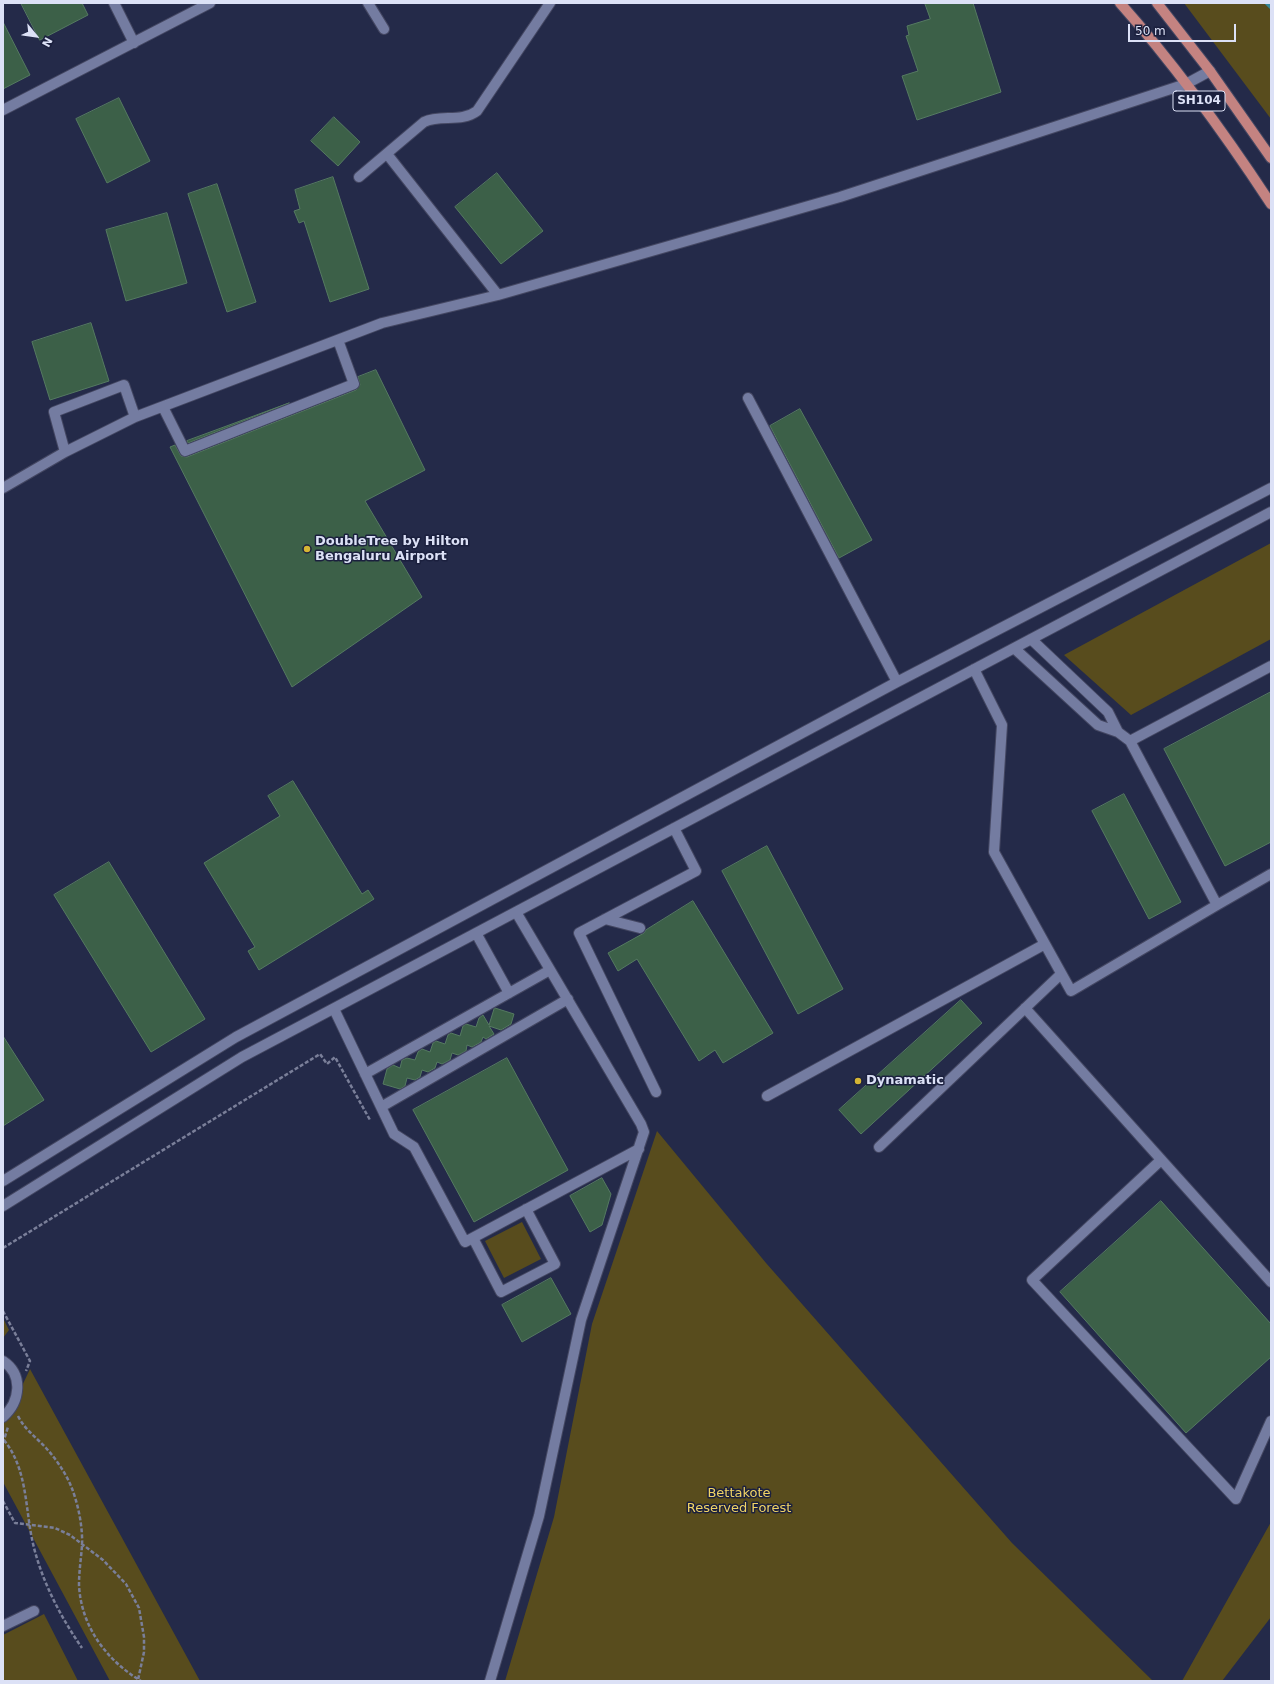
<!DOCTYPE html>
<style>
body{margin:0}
#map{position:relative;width:1274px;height:1684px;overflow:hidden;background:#242a49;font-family:"DejaVu Sans",sans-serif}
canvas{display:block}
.frame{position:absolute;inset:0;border:4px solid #dce1f6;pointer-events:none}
.north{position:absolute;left:16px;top:16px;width:40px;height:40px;-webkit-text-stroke:3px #1b203e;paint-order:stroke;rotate:119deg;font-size:11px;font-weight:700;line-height:16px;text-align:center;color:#dce1f6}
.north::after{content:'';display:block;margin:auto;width:14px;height:18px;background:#dce1f6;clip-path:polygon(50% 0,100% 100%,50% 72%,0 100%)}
.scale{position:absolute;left:1128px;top:24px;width:108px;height:18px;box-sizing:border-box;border:2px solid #dce1f6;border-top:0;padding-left:5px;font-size:12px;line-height:14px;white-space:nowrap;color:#dce1f6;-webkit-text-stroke:3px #1b203e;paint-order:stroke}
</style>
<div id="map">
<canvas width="1274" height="1684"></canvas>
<div class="frame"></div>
<div class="north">N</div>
<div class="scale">50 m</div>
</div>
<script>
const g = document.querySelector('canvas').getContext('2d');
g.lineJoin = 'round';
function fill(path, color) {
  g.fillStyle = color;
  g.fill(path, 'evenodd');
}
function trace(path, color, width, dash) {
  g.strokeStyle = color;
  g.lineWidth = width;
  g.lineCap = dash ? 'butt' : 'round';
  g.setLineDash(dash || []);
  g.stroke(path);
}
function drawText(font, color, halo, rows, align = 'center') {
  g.font = font + ' "DejaVu Sans",sans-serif';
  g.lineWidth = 3;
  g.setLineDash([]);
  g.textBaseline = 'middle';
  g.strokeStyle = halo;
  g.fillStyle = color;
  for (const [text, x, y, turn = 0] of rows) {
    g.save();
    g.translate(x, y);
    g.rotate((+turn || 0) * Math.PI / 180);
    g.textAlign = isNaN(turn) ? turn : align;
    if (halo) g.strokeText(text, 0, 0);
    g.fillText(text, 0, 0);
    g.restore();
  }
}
fill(new Path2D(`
 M1184 3H1271V119Z
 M1271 543V639L1131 715 1064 655Z
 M657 1131 766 1263 1012 1543 1153 1681H505L554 1517 592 1324Z
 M522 1222 541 1259 504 1278 485 1241Z
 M3 1318 9 1330 3 1338Z
 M30 1369 200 1681H110L3 1482V1424L6 1420Z
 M1271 1522V1617L1222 1681H1182Z
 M44 1614 78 1681H3V1635Z`), '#584c1d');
trace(new Path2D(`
 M1267 3 1271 7`), '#35889a', 4.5);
const building = new Path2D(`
 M21 3H82L88 15 40 40Z
 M925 3H973L1001 92 917 120 902 76 918 71 906 36 909 35 907 26 930 19Z
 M3 22 30 75 3 89Z
 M119 98 150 161 107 183 76 119Z
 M334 117 360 142 338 166 311 141Z
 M497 173 543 231 501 264 455 207Z
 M333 177 369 289 330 302 304 221 299 223 294 211 300 209 295 190Z
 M217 184 256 302 227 312 188 194Z
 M167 213 187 283 126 301 106 230Z
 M91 323 109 381 50 400 32 342Z
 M376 370 425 470 365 501 422 597 292 687 170 447 175 445 181 456 187 457 356 390 360 385 358 377Z
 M289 403 188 443 187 441Z
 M800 409 872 540 839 558 770 426Z
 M1271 692V842L1225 866 1164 749Z
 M293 781 362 894 368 890 374 899 259 970 248 951 255 947 204 863 280 816 268 796Z
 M1124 794 1181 902 1149 919 1092 811Z
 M767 846 843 989 798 1014 722 871Z
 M109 862 205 1019 151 1052 54 895Z
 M693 901 773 1033 723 1063 715 1050 699 1061 637 959 618 971 608 953 644 933 646 930Z
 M961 1000 982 1023 861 1134 839 1110Z
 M495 1008 514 1014 511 1024 501 1030 489 1026 494 1034 486 1039 483 1037 481 1042 472 1047 467 1045 466 1051 458 1055 452 1053 450 1060 442 1064 437 1062 435 1068 428 1072 422 1070 420 1077 415 1080 407 1078 405 1086 400 1089 383 1084 387 1069 393 1065 400 1068 402 1060 407 1058 415 1060 418 1052 422 1049 430 1052 433 1043 436 1041 445 1044 448 1035 451 1033 460 1036 463 1026 466 1024 476 1027 479 1018 483 1015 489 1025 494 1009Z
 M3 1036 44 1100 3 1126Z
 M507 1058 568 1170 474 1222 413 1110Z
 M602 1178 611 1194 602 1225 590 1232 570 1196Z
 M1161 1201 1271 1324V1357L1186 1433 1060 1292Z
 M551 1278 571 1314 522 1342 502 1305Z`);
fill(building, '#3c6048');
trace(building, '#557a61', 1);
const minor = new Path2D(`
 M114 3 134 43
 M368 3 384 29
 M3 110 210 3
 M387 154 498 295
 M359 177 424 122C441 114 461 123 477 111L550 3
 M748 398 897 682
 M163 407 185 451 354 384 338 340
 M65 452 54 412 124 385 135 417
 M3 488 65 452 135 417 382 323 498 295 840 197 1186 84 1210 71
 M1031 639 1108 712 1118 732
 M1014 648 1098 725 1118 732 1130 741 1217 905 1271 874
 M974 669 1002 725 994 852 1071 991 1217 905
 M1130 741 1271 666
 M605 919 640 928
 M476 933 509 993
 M1025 1008 1271 1282
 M334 1009 394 1134 414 1147 465 1242 639 1149
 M365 1074 550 970
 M656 1092 579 933 696 871 674 828
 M767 1096 1045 944
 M381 1107 568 999
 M879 1147 1061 974
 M1161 1160 1032 1280 1236 1499 1271 1421
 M3 1181 236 1037 897 682 1271 488
 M3 1206 242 1057 1271 512
 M473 1238 501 1292 555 1264 526 1209
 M3 1361C24 1375 20 1402 3 1417
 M3 1626 34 1611
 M490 1681 539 1516 581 1320 644 1132 641 1124 516 912`);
const major = new Path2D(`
 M1120 3C1176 66 1225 134 1271 204
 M1157 3 1210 71 1271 158`);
trace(minor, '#444762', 12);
trace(major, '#444762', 12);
trace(new Path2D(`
 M3 1248 320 1054 327 1064 335 1057 370 1120
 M3 1311 30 1361 26 1371
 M18 1416C25 1430 36 1437 46 1448 56 1459 65 1472 71 1486 78 1503 83 1527 82 1546 81 1559 79 1571 79 1585 81 1626 106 1660 141 1681
 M4 1440C27 1469 25 1505 32 1539 40 1578 60 1616 82 1648
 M3 1443 8 1427
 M3 1501 15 1523 55 1528 70 1535 103 1560 126 1584 139 1608 144 1637V1652L138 1680`), '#7a7f99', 2.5, [4, 2]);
trace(minor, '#747ca1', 10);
trace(major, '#c48381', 10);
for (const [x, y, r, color] of [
 [307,549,4,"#d5b534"],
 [858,1081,4,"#d5b534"]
]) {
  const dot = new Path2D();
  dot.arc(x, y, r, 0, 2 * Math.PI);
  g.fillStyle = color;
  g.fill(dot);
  trace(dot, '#1b203e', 1.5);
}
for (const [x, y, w] of [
 [1199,101,52]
]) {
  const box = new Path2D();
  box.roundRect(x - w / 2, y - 10, w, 20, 3);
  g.fillStyle = '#1b203e';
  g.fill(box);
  trace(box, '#dce1f6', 1);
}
drawText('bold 12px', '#dce1f6', null, [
 ["SH104",1199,101]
]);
drawText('bold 13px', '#dce1f6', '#1b203e', [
 ["DoubleTree by Hilton",315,542],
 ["Bengaluru Airport",315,557],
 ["Dynamatic",866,1081]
], 'left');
drawText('13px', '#f1d465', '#1b203e', [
 ["Bettakote",739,1494],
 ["Reserved Forest",739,1509]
]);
</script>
